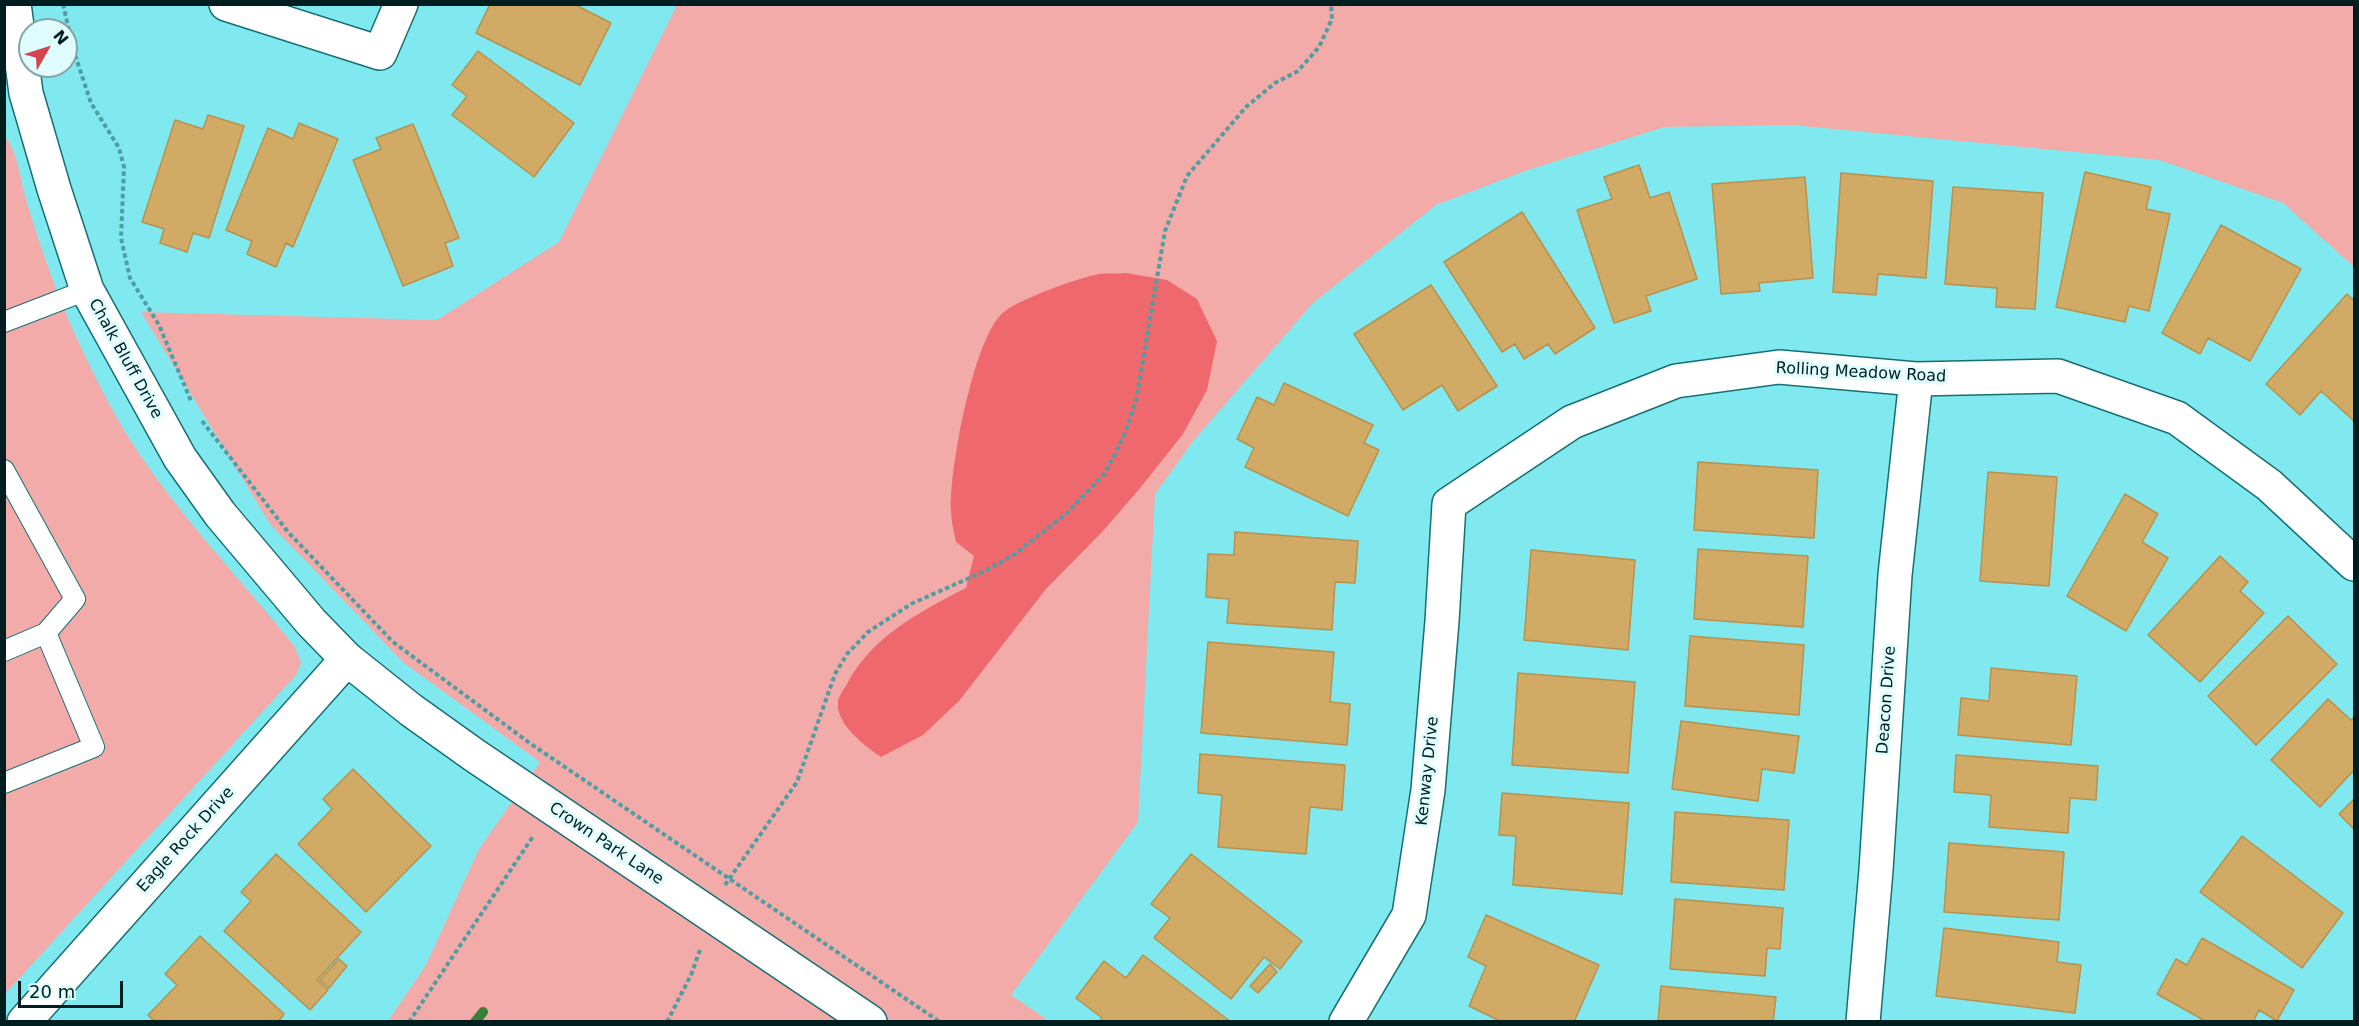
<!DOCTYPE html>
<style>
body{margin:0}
#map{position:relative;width:2359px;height:1026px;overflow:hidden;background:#80e9ef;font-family:"DejaVu Sans",sans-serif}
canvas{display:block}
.frame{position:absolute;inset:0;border:6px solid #001e20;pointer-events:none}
.north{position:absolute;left:18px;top:18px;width:60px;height:60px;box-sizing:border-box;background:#e0fdfe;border:2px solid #86a4a5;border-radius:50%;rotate:51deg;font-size:16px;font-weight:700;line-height:24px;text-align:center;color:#001e20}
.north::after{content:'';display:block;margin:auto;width:21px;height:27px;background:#d5444f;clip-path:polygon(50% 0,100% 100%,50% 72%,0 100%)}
.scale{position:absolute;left:18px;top:981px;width:105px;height:27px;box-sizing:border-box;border:3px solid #001e20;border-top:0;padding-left:8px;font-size:18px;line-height:21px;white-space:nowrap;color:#001e20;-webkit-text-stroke:4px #e0fdfe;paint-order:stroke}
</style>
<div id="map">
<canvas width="2359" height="1026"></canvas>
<div class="frame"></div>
<div class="north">N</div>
<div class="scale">20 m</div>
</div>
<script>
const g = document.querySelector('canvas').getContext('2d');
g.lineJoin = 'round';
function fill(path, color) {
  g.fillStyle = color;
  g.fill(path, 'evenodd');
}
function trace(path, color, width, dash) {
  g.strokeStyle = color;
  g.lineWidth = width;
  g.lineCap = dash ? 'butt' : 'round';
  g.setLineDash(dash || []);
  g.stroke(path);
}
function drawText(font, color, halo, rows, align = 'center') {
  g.font = font + ' "DejaVu Sans",sans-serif';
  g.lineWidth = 6;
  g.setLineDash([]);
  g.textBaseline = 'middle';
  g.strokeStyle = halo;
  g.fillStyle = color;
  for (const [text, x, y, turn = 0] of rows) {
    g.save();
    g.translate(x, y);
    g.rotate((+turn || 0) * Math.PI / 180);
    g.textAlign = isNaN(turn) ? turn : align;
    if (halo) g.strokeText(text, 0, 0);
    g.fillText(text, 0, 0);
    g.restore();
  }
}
fill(new Path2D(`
 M677 5H2354V267L2283 203 2159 160 1792 125 1664 127 1525 171 1436 205 1313 303 1194 440 1155 494 1138 822 1011 995 1049 1021H388L426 965 479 849 540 762 404 663 270 524 141 312 437 320 559 242Z
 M4 135C19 153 20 181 27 203 42 253 61 305 83 352 100 387 117 421 138 452 185 522 243 582 295 647L301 663 296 675 5 994Z`), '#f3aba9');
fill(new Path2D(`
 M1126 273 1167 280 1197 299 1217 341 1207 390 1183 434 1141 487 1103 531 1046 589 959 701 923 735 881 757C865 746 835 724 838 701 839 696 844 689 847 684 871 637 921 611 966 588L974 556 956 542C954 531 951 521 951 510 949 471 974 333 1005 311 1023 298 1077 278 1099 274 1107 273 1117 274 1126 273Z`), '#ef686d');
trace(new Path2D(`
 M475 1022 483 1012`), '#398036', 10);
const building = new Path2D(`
 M490 4H574L611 23 580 85 476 33Z
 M478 51 574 123 534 177 452 115 467 96 452 85Z
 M208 115 244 126 209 238 193 233 187 252 160 243 164 229 142 222 175 120 203 129Z
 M299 123 338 139 293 247 286 243 276 267 247 254 252 241 226 230 268 128 293 139Z
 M413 124 459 238 445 243 453 266 403 286 353 160 381 149 376 138Z
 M1639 165 1650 198 1669 192 1697 279 1646 296 1651 311 1614 323 1577 210 1612 199 1604 177Z
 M2085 172 2151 187 2146 209 2170 214 2149 311 2129 306 2125 322 2056 307Z
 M1841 173 1933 181 1926 278 1878 274 1876 295 1833 292Z
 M1805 177 1813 278 1759 283 1760 291 1721 294 1712 184Z
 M1953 187 2043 193 2035 309 1996 307 1997 288 1945 284Z
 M1522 212 1595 328 1555 354 1548 344 1524 359 1515 344 1502 352 1444 262Z
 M2221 225 2301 269 2250 361 2208 338 2200 354 2162 333Z
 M1431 285 1497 386 1458 411 1442 385 1403 410 1354 334Z
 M2347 294 2354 301V421L2321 391 2300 415 2266 384Z
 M1284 383 1373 425 1364 443 1379 450 1348 516 1245 467 1254 448 1237 439 1257 397 1274 405Z
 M1698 462 1818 470 1814 538 1694 530Z
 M1988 472 2057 477 2049 586 1980 581Z
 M2125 494 2158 514 2142 542 2168 558 2126 631 2067 596Z
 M1235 532 1358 541 1355 583 1335 582 1332 630 1227 623 1229 599 1206 597 1208 554 1234 555Z
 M1698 549 1808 556 1803 627 1694 619Z
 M1531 550 1635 560 1628 650 1524 640Z
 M2220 556 2248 582 2240 591 2264 613 2200 682 2148 635Z
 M2288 616 2337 664 2256 745 2208 696Z
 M1690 636 1804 645 1799 715 1685 706Z
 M1208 642 1334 652 1330 702 1350 704 1347 745 1201 733Z
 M1991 668 2077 676 2071 745 1958 735 1961 698 1989 701Z
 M1518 673 1635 682 1628 773 1512 765Z
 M2328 699 2351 720 2354 717V770L2320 807 2271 760Z
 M1681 721 1799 736 1794 773 1762 769 1758 801 1672 789Z
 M1200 754 1345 765 1342 810 1310 807 1306 854 1218 847 1222 795 1198 793Z
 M1956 755 2098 766 2096 800 2070 798 2068 833 1989 827 1991 795 1954 792Z
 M353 769 431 846 366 912 298 844 332 809 323 799Z
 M1502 793 1629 803 1622 894 1513 885 1516 836 1499 835Z
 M2354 799V829L2339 814Z
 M1675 812 1789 820 1784 890 1671 882Z
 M2242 836 2343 913 2302 968 2200 892Z
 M1949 843 2064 852 2059 920 1944 912Z
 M276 854 361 932 317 980 328 990 310 1010 224 931 251 901 241 892Z
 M1191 854 1302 941 1280 969 1264 957 1231 999 1154 938 1170 918 1151 904Z
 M1675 899 1783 908 1780 949 1767 948 1765 976 1670 969Z
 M1486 915 1599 965 1574 1022H1502L1469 1006 1486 966 1468 957Z
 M1944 928 2059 942 2057 962 2081 965 2075 1013 1936 996Z
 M200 936 284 1014 278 1022H155L148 1015 177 985 165 974Z
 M2202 938 2294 990 2277 1021 2259 1010 2253 1022H2207L2157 994 2176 959 2187 965Z
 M1143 955 1231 1022H1099L1102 1018 1076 998 1104 961 1126 978Z
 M339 959 347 966 329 988 320 980Z
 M1270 964 1277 972 1258 993 1250 986Z
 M1661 986 1776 997 1773 1022H1658Z`);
fill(building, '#d1aa65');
trace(building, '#b7914d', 1.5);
const service = new Path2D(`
 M4 322 87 290
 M4 470 75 599 46 633 4 651
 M4 783 94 747 46 633`);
const minor = new Path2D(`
 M226 4 380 53 401 4
 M24 1022 347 659
 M1346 1022 1409 915 1428 790 1442 621 1449 504 1572 422 1676 381 1779 367 1916 379 2058 376 2177 418 2269 485 2354 564
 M1863 1022 1876 870 1895 575 1916 379`);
const tertiary = new Path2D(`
 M14 4 26 93 54 189 87 290 180 458 220 514 311 622 347 659 411 710 474 755 870 1022`);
trace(service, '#166f74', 22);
trace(minor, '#166f74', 36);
trace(tertiary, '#166f74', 36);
trace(new Path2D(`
 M63 4 74 52 91 103 119 148 124 167 121 238 130 278 159 325 191 401
 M202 421 288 532 393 642 531 744 940 1022
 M725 885 797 782 835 674 847 654 868 632 911 604 985 571 1015 554 1067 513 1105 473 1123 438 1136 401 1165 231 1187 176 1246 107 1275 83 1298 71 1319 47 1332 19 1331 4
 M409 1022 534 835
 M667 1022 691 975 700 950`), '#509ea2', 4, [4.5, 3]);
trace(service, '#fff', 20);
trace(minor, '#fff', 33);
trace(tertiary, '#fff', 33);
drawText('16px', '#001e20', '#e0fdfe', [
 ["Chalk Bluff Drive",125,359,61],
 ["Rolling Meadow Road",1861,373,3],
 ["Deacon Drive",1887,700,-86],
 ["Kenway Drive",1428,771,-84],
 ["Eagle Rock Drive",186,840,-48],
 ["Crown Park Lane",606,844,34]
]);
</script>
